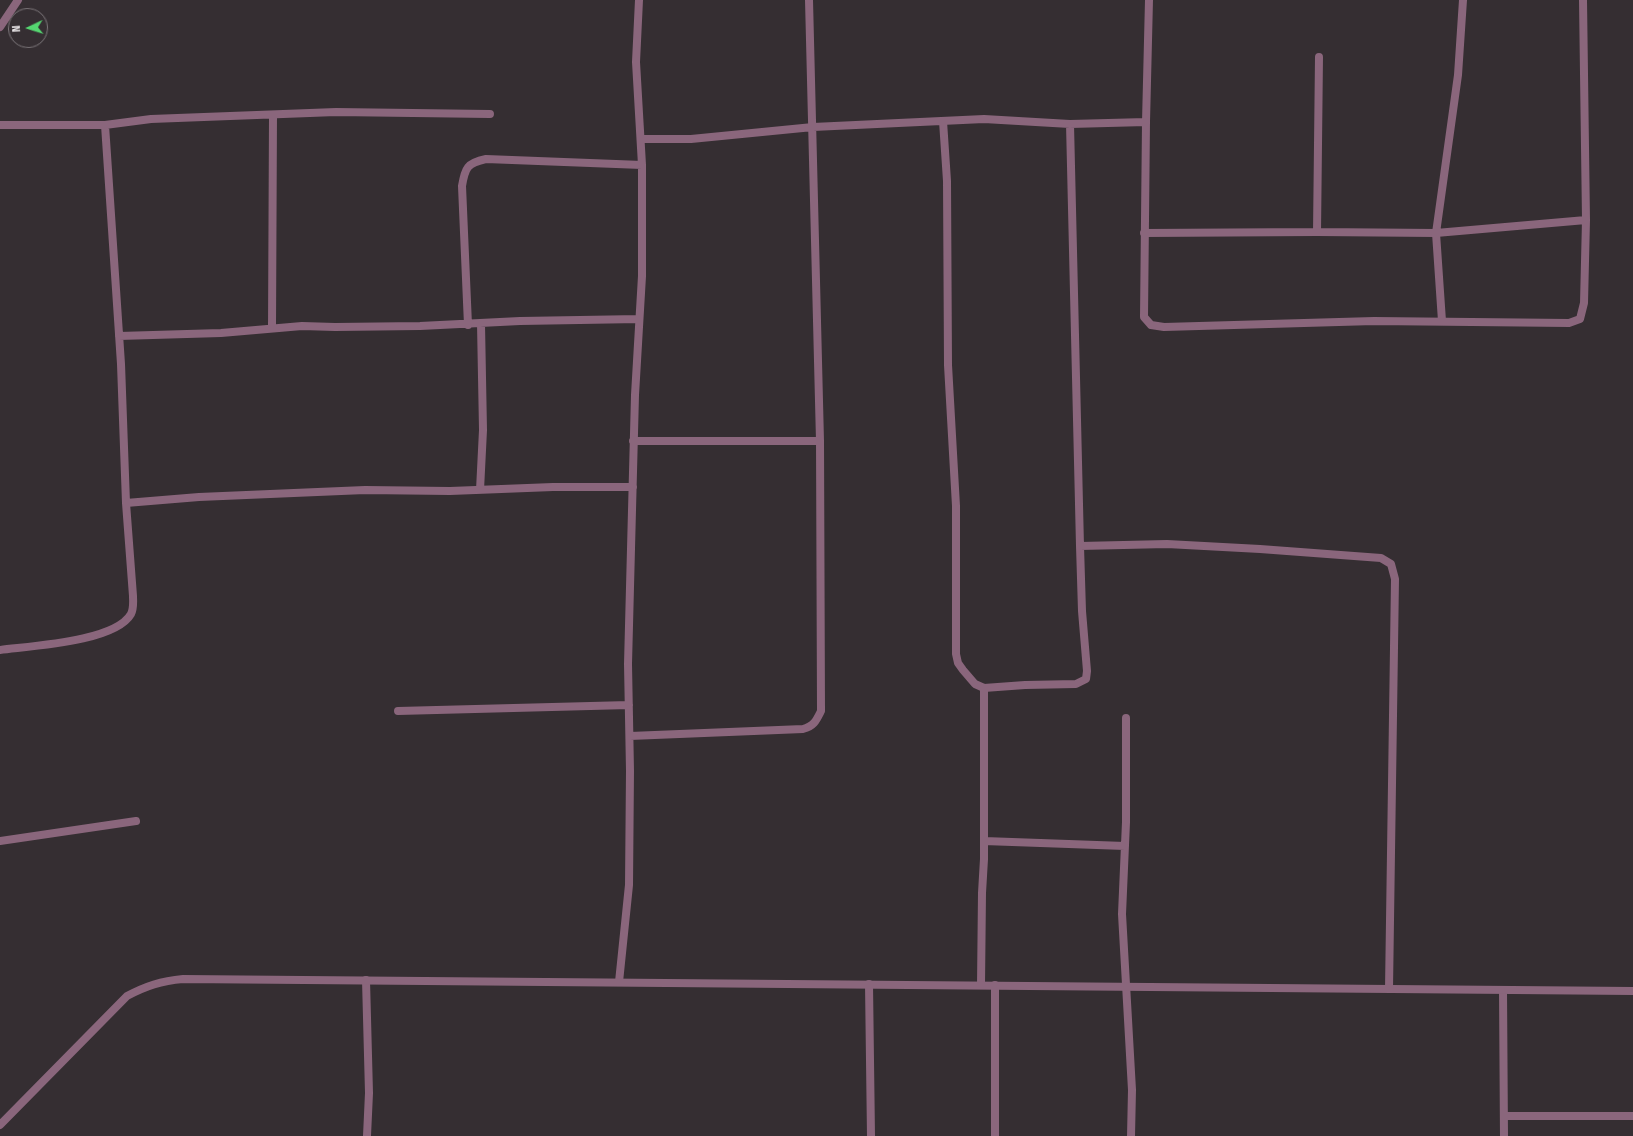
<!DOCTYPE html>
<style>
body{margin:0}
#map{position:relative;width:1633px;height:1136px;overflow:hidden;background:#352e32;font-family:"Fira Sans Condensed",sans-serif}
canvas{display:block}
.north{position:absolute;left:8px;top:8px;width:40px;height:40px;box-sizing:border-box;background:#352e32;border:1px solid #7c767a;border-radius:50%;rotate:266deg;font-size:11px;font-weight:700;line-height:16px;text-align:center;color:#e7e3e5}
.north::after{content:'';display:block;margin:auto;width:14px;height:18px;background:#55d671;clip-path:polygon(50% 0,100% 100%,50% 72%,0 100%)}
</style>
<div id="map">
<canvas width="1633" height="1136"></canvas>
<div class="north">N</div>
</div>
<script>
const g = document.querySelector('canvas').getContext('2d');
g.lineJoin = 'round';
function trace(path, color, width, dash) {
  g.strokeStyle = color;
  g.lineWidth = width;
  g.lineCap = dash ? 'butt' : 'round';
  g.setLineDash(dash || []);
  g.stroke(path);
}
trace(new Path2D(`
 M0 27 18 0
 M943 121 947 181 948 365 956 506V654L958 663 963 670 975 684 984 688 1025 685 1076 684 1086 679 1087 671 1082 611 1080 546 1070 124
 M1146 122 1144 317 1151 325 1164 327 1374 321 1569 323 1580 319 1584 303 1586 220 1583 0
 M0 125H105L151 119 336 112 490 114
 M641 139H691L813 127 984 119 1070 124 1146 122 1149 0
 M1317 232 1319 57
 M1144 233 1317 232 1436 233 1586 220
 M1442 321 1436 233 1458 75 1463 0
 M468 325 462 186C465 168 467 163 486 159L642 165
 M272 328 273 115
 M119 336 221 333 302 326 335 327 420 326 520 321 639 319
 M633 441H820
 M480 490 483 430 481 324
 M126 503 199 497 365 490 450 491 553 487H633
 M1080 546 1167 544 1260 549 1381 558 1391 564 1395 579 1389 989
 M0 650C30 646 115 642 131 614 134 608 133 601 133 596L126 503 121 364 105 125
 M398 711 629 705
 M1126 718V822L1122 914 1132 1090 1131 1136
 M630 736 803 729C814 726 816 721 821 711L820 441 809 0
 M0 841 136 821
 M984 841 1125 846
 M366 980 369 1093 367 1136
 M619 982 629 885 630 771 628 664 635 395 642 276V165L636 62 639 0
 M869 984 871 1136
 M981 985 982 893 984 859V688
 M1503 990 1504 1136
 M1504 1116H1632
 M995 1136V985`), '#8a667c', 8);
trace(new Path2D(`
 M0 1125 127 996C146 986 161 981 183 979L1633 991`), '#8a667c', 8);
</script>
